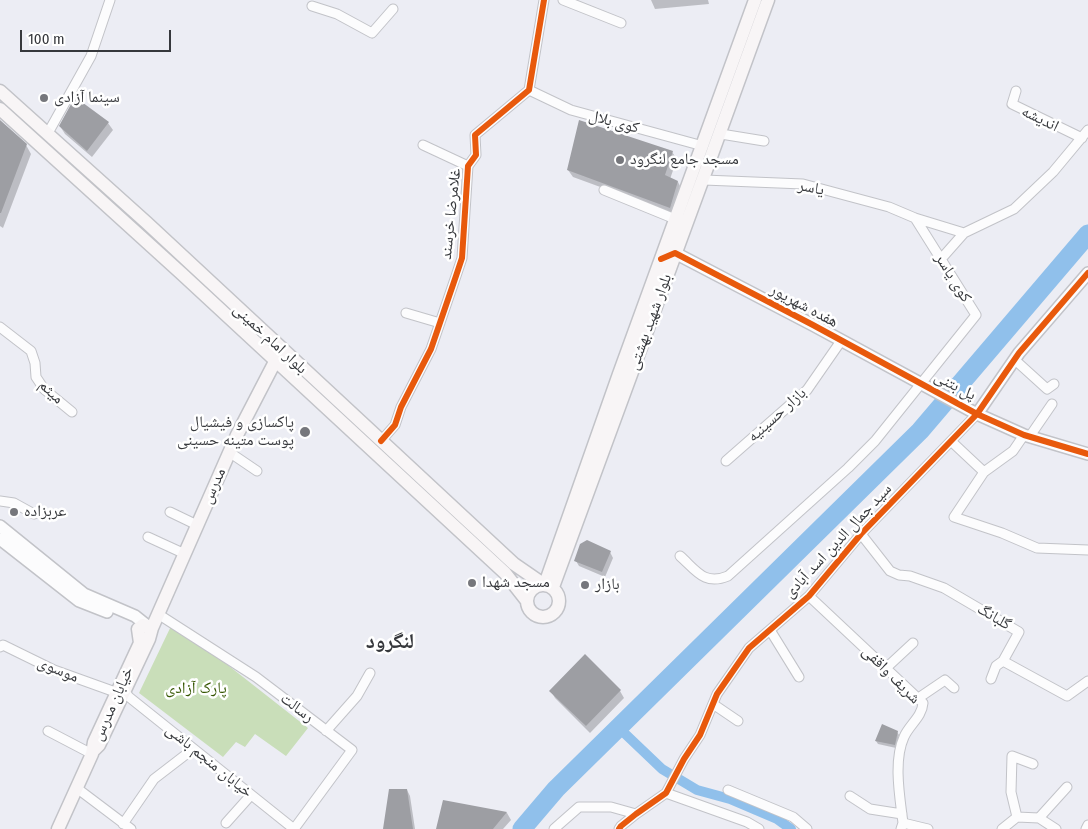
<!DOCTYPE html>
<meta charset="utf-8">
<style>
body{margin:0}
#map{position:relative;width:1088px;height:829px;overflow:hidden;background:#ecedf4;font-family:"Fira Sans Condensed",sans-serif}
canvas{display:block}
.scale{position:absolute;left:20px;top:30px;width:151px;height:22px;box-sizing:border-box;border:2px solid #36383c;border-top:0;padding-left:6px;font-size:15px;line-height:18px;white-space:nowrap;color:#36383c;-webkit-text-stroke:4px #fff;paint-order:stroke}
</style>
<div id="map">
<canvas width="1088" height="829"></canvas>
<div class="scale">100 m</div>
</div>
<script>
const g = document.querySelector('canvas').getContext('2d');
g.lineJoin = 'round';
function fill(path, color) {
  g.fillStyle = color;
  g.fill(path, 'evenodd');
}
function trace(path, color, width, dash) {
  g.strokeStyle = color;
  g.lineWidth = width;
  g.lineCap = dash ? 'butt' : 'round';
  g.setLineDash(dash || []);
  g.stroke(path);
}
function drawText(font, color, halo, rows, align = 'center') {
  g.font = font + ' "Fira Sans Condensed","Noto Naskh Arabic",sans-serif';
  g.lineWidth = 5;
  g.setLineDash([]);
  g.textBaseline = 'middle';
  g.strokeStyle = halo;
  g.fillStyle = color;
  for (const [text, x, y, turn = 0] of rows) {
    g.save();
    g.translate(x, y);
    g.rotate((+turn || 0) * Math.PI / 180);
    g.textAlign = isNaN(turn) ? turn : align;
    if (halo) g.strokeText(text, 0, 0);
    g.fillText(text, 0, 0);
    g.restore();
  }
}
fill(new Path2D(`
 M173 622 308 728 286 756 255 734 245 747 236 742 223 757 139 693Z`), '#c9deb9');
fill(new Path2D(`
 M651 0H708L709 4 655 9Z
 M0 121 26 145 31 154 3 228 0 226Z
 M108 123 113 130 92 157 65 134 60 126Z
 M672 152 677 159 670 179 678 182 682 190 674 214 573 177 568 170Z
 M610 552 613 558 605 577 579 566 576 561Z
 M551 691H620L624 698 590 733 555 698Z
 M897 732 899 735 896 748 878 744 876 741Z
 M407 790 410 796 415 829H385Z
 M444 801 507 813 511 820 503 829H437Z`), '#0003');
trace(new Path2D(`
 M619 728 662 769 697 790 730 799 777 819 791 829`), '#90c0eb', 10);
trace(new Path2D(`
 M522 829 556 789 920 431 1088 234`), '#90c0eb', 19);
fill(new Path2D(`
 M75 97 109 122 87 151 59 126Z
 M0 120 27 144 1 213H0Z
 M579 120 673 151 665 175 678 181 670 208 567 170Z
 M587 540 611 551 602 572 574 561 580 544Z
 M585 654 621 690 586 726 549 691Z
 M882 724 898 731 895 745 875 741Z
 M389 789H407L413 829H383Z
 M443 800 507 812 493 829H436Z`), '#9d9ea3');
const minor = new Path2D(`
 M563 0 621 23
 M312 6 337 14 372 33 393 9
 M529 90 571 110 703 146
 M1016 91 1012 104 1082 138
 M48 133 91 56 110 0
 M721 134 764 141
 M423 145 468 166
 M704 180 803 184 889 207 915 218 964 233
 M604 190 675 219
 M941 259 964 233 1014 209 1053 172 1088 130
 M406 313 440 323
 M0 327 31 351 35 363 36 377 44 389 72 412
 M1015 360 1047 389 1054 384
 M1024 435 1013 451 984 472 954 517 1002 533 1037 548 1088 550
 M1030 436 1052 404
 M381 441 395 425 401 407 431 349 456 276 462 258 468 166 476 155 475 135 529 90 544 0
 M952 442 984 472
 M229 452 257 471
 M726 461 807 390 841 341
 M0 501 14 503 34 514
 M170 512 197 525
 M861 534 890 571 899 575 910 576 944 588 1019 632 1003 661 1067 696 1088 681
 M148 537 185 554
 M680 556C696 570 704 586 728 576L848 468 875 441 976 315 915 218
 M809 596 923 703C922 717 909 725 904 737 893 761 900 798 903 823L901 829
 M158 614 256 677 352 750 294 829
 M770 630 799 677
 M0 647 3 645 54 670 118 693
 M885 669 913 643
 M991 679 996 666 1003 661
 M125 692 129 697 294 829
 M917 699 945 680 954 688
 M713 704 738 721
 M48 731 92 754
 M326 731 357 696 370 673
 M78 789 131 829
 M728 790 793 817 807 829
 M666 793 747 822 759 829
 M850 796 870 809 902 814
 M1017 817 1011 792 1012 756 1033 764
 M1039 818 1067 787
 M226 823 251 795
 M903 823 928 829
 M123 824 154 779 193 749
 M554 829 579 807H611L636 814
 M619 829 621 826 636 814 666 793 684 759 700 735 717 694 749 648 809 596 861 534 977 414
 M1002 829 1017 817 1039 818 1056 829
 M1086 829 1088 825`);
const tertiary = new Path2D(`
 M668 256 675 253 813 325 977 414 1024 435 1088 454
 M977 414 1019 353 1088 273
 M0 526 84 594 135 616 145 624
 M0 539 79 601 107 612`);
const secondary = new Path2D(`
 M0 91 147 223 514 564 543 584
 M0 109 182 274 505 573 527 601
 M545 584 619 374 755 0
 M527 601a16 16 0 1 1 32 0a16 16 0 1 1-32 0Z
 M553 587C625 392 697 196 768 0
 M152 628 237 435 279 354
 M58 829 92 754 94 742 140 643 138 629 143 625 152 628 149 639 99 745 93 751`);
trace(minor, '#c2c3c8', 11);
trace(tertiary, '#c2c3c8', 14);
trace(secondary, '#c2c3c8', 15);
trace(minor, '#fcfcfd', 9);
trace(tertiary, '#fcfcfd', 11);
trace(secondary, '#f8f5f6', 12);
trace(new Path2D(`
 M661 259 675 253 813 325 977 414 1024 435 1088 454
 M381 441 395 425 401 407 431 349 456 276 462 258 468 166 476 155 475 135 529 90 544 0
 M619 829 621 826 636 814 666 793 684 759 700 735 717 694 749 648 809 596 861 534 977 414 1019 353 1088 273`), '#e8590c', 6);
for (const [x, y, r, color] of [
 [44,98,5,"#76777c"],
 [620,160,5,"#76777c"],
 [305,432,6,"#76777c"],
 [14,512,5,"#76777c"],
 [472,583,5,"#76777c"],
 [585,585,5,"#76777c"]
]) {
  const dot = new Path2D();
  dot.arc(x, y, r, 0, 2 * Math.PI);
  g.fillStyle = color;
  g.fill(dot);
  trace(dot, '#fff', 2);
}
drawText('16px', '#36383c', '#fff', [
 ["سینما آزادی",54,98],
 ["مسجد جامع لنگرود",630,160],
 ["پاکسازی و فیشیال",294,423,"right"],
 ["پوست متینه حسینی",294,441,"right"],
 ["عربزاده",24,512],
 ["مسجد شهدا",482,583],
 ["بازار",595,585]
], 'left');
drawText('16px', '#36383c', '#fff', [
 ["اندیشه",1040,119,26],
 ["کوی بلال",614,122,15],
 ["یاسر",811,188,11],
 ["غلامرضا خرسند",451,214,-84],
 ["کوی یاسر",953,278,58],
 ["هفده شهریور",804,306,28],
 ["بلوار شهید بهشتی",650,322,-70],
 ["بلوار امام خمینی",270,339,43],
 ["پل بتنی",955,386,28],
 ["میثم",51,392,44],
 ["بازار حسینیه",777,415,-42],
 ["مدرس",214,486,-66],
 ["سید جمال الدین اسد آبادی",838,541,-47],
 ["گلبانگ",994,617,31],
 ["موسوی",58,670,23],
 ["شریف واقفی",891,675,45],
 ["خیابان مدرس",113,704,-66],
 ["رسالت",297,708,37],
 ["خیابان منجم باشی",209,761,39]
]);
drawText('16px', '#355600', '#fff', [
 ["پارک آزادی",196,689]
]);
drawText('bold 21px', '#36383c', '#fff', [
 ["لنگرود",390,642]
]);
</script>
